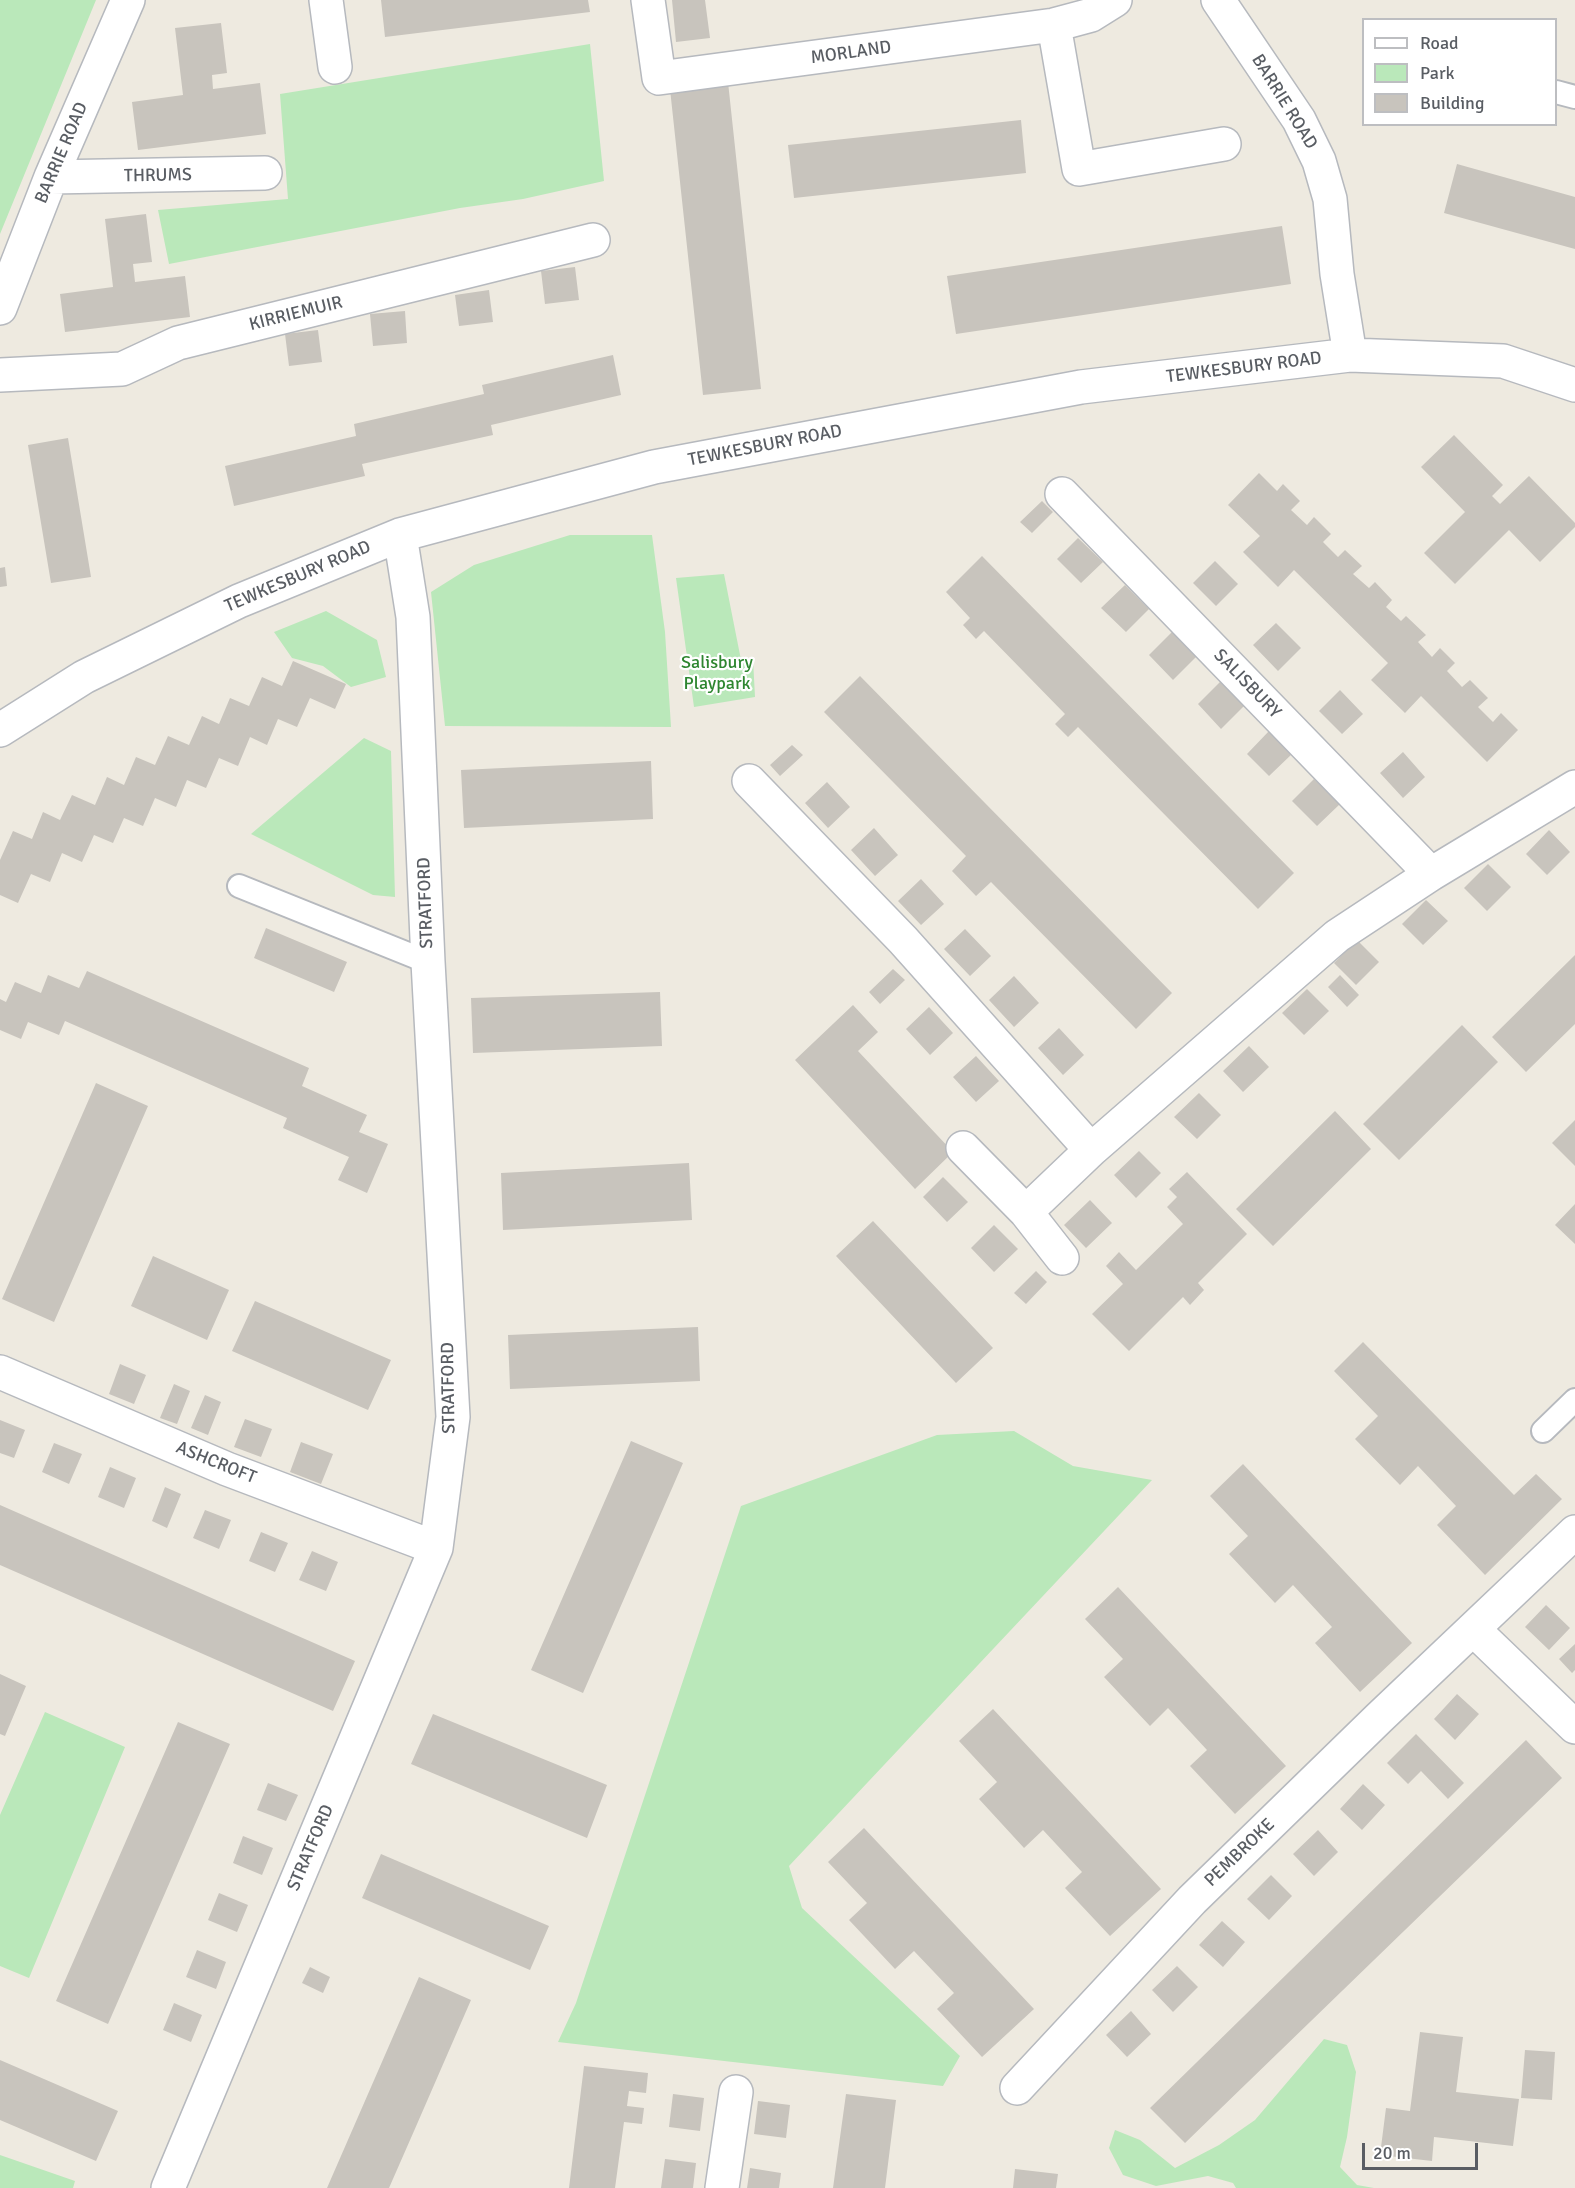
<!DOCTYPE html>
<style>
body{margin:0}
#map{position:relative;width:1575px;height:2188px;overflow:hidden;background:#eeeae0;font-family:Signika,sans-serif}
canvas{display:block}
.legend{position:absolute;left:1362px;top:18px;width:195px;height:108px;box-sizing:border-box;background:#fff;border:2px solid #bdbec1;margin:0;padding:8px 10px;list-style:none;font-size:18px;color:#595d63}
.legend li{display:flex;align-items:center;gap:12px;height:30px}
.legend b{width:30px;border:2px solid #bdbec1}
.scale{position:absolute;left:1362px;top:2143px;width:116px;height:27px;box-sizing:border-box;border:3px solid #595d63;border-top:0;padding-left:8px;font-size:18px;line-height:21px;white-space:nowrap;color:#595d63;-webkit-text-stroke:4px #fff;paint-order:stroke}
</style>
<div id="map">
<canvas width="1575" height="2188"></canvas>
<ul class="legend">
<li><b style="height:8px;background:#fff"></b>Road</li>
<li><b style="height:16px;background:#bae8ba"></b>Park</li>
<li><b style="height:16px;background:#c8c4bd"></b>Building</li>
</ul>
<div class="scale">20 m</div>
</div>
<script>
const g = document.querySelector('canvas').getContext('2d');
g.lineJoin = 'round';
function fill(path, color) {
  g.fillStyle = color;
  g.fill(path, 'evenodd');
}
function trace(path, color, width, dash) {
  g.strokeStyle = color;
  g.lineWidth = width;
  g.lineCap = dash ? 'butt' : 'round';
  g.setLineDash(dash || []);
  g.stroke(path);
}
function drawText(font, color, halo, rows, align = 'center') {
  g.font = font + ' Signika,sans-serif';
  g.lineWidth = 4.5;
  g.setLineDash([]);
  g.textBaseline = 'middle';
  g.strokeStyle = halo;
  g.fillStyle = color;
  for (const [text, x, y, turn = 0] of rows) {
    g.save();
    g.translate(x, y);
    g.rotate((+turn || 0) * Math.PI / 180);
    g.textAlign = isNaN(turn) ? turn : align;
    if (halo) g.strokeText(text, 0, 0);
    g.fillText(text, 0, 0);
    g.restore();
  }
}
fill(new Path2D(`
 M0 0H96L0 234Z
 M590 44 604 181 523 199 460 208 169 264 158 210 288 199 280 94Z
 M570 535H652L665 632 671 727 445 726 431 592 474 565Z
 M724 574 741 660 753 659 755 697 694 707 676 578Z
 M326 611 377 640 386 677 351 687 323 666 292 658 274 632Z
 M364 738 391 751 395 897 373 895 251 834Z
 M1014 1431 1073 1466 1152 1480 789 1866 802 1908 960 2056 943 2086 558 2042 576 2003 741 1506 937 1435Z
 M45 1712 125 1747 29 1978 0 1966V1815Z
 M1324 2039 1347 2045 1356 2072 1347 2137 1340 2167 1357 2185 1374 2188H1236L1233 2183 1208 2176 1156 2186 1123 2175 1109 2148 1115 2130 1140 2140 1175 2168 1219 2145 1255 2120Z
 M0 2155 75 2181 73 2188H0Z`), '#bae8ba');
fill(new Path2D(`
 M381 0H588L590 12 385 37Z
 M672 0H705L710 38 676 42Z
 M221 23 227 73 212 75 213 89 260 83 266 134 138 150 132 102 183 95 175 28Z
 M728 82 761 389 703 395 670 89Z
 M1021 120 1026 173 794 198 788 145Z
 M1457 164 1575 197V249L1444 213Z
 M146 214 152 262 133 264 135 282 185 276 190 317 65 332 60 294 113 287 105 219Z
 M1282 226 1291 284 956 334 947 276Z
 M575 267 579 300 545 304 541 271Z
 M489 290 493 322 459 326 455 295Z
 M405 311 407 343 373 346 370 314Z
 M318 330 322 362 289 366 285 334Z
 M613 355 621 395 491 425 493 435 362 464 365 476 234 506 225 466 356 436 354 424 484 394 482 385Z
 M1454 435 1503 485 1492 496 1500 504 1529 476 1575 523V527L1540 562 1509 530 1455 584 1424 553 1465 512 1421 467Z
 M68 438 91 577 51 583 28 445Z
 M1259 473 1277 491 1283 484 1300 501 1291 510 1307 525 1314 517 1331 534 1323 542 1338 557 1345 550 1362 566 1353 574 1369 588 1375 582 1392 600 1386 607 1401 621 1406 616 1426 635 1418 642 1432 657 1440 648 1455 663 1447 671 1462 687 1470 680 1488 698 1478 707 1493 722 1501 713 1518 730 1487 762 1421 696 1405 713 1371 680 1388 663 1294 570 1278 587 1243 552 1260 536 1228 505Z
 M1042 501 1053 512 1032 533 1020 522Z
 M1078 538 1103 562 1081 583 1057 559Z
 M982 556 1294 873 1258 909 1078 727 1068 737 1055 724 1065 714 984 631 976 639 963 625 970 618 946 592Z
 M1215 561 1238 584 1216 606 1193 583Z
 M5 567 7 586 0 587V568Z
 M1125 585 1149 609 1126 632 1101 608Z
 M1276 623 1301 648 1278 671 1253 645Z
 M1172 632 1196 657 1173 680 1149 655Z
 M293 661 346 684 335 709 310 698 297 727 278 719 267 745 250 737 238 766 219 758 206 788 187 780 176 807 155 798 143 826 124 818 113 843 94 835 82 862 62 853 50 882 31 874 18 903 0 895V860L13 831 32 839 43 812 60 820 72 795 95 805 107 777 124 785 136 757 155 765 168 736 189 745 202 716 219 724 230 698 249 706 262 677 282 686Z
 M860 676 1172 993 1136 1029 991 882 976 896 952 871 966 856 824 712Z
 M1221 681 1245 705 1221 729 1198 704Z
 M1340 690 1363 714 1342 734 1319 711Z
 M1269 731 1292 754 1269 776 1247 754Z
 M792 745 803 755 780 776 770 765Z
 M1403 752 1425 777 1403 798 1380 773Z
 M651 761 653 819 464 828 461 770Z
 M1314 779 1340 804 1317 826 1292 801Z
 M827 782 850 807 828 828 805 803Z
 M874 828 898 855 875 876 851 850Z
 M1549 830 1570 852 1547 875 1526 854Z
 M1488 864 1511 887 1487 911 1464 888Z
 M921 879 944 904 921 925 898 901Z
 M1426 900 1448 921 1423 945 1402 924Z
 M266 928 347 962 334 992 254 958Z
 M965 929 991 956 970 976 944 949Z
 M1357 940 1379 962 1356 985 1334 963Z
 M1575 955V1024L1526 1072 1492 1037Z
 M893 969 905 980 880 1004 869 992Z
 M87 971 309 1068 302 1086 367 1115 359 1132 388 1144 367 1193 338 1180 349 1157 283 1128 287 1118 65 1021 59 1035 28 1022 21 1039 0 1030V999L6 1002 15 982 41 993 48 975 79 988Z
 M1340 975 1359 995 1347 1007 1328 987Z
 M1014 976 1039 1003 1014 1027 989 1000Z
 M1307 989 1329 1011 1304 1035 1282 1013Z
 M660 992 662 1046 473 1053 471 998Z
 M853 1005 878 1032 858 1051 953 1152 915 1189 795 1060Z
 M929 1007 953 1033 930 1055 906 1029Z
 M1462 1025 1498 1062 1399 1160 1363 1124Z
 M1059 1028 1084 1055 1063 1075 1038 1048Z
 M1249 1046 1269 1067 1243 1092 1223 1071Z
 M976 1056 999 1081 976 1102 953 1077Z
 M96 1083 148 1106 54 1322 2 1299Z
 M1199 1093 1221 1115 1197 1139 1174 1117Z
 M1335 1111 1371 1149 1273 1246 1236 1209Z
 M1575 1120V1166L1552 1143Z
 M1139 1151 1161 1173 1136 1198 1114 1175Z
 M689 1163 692 1220 503 1230 501 1173Z
 M1187 1172 1247 1234 1198 1283 1204 1290 1190 1305 1183 1297 1129 1351 1092 1314 1123 1284 1106 1266 1119 1252 1136 1270 1183 1224 1167 1207 1177 1197 1169 1189Z
 M943 1177 968 1202 947 1222 923 1197Z
 M1090 1200 1112 1223 1086 1248 1064 1225Z
 M1575 1204V1244L1555 1225Z
 M873 1221 993 1348 956 1383 836 1256Z
 M994 1225 1018 1249 994 1272 971 1248Z
 M153 1256 229 1290 207 1340 131 1306Z
 M1036 1271 1047 1282 1026 1304 1014 1293Z
 M255 1301 391 1360 368 1410 232 1351Z
 M698 1327 700 1381 510 1389 508 1335Z
 M1363 1342 1514 1495 1536 1474 1562 1499 1485 1575 1437 1525 1456 1506 1418 1466 1400 1485 1355 1439 1378 1416 1334 1371Z
 M120 1364 146 1375 134 1404 109 1394Z
 M174 1384 190 1391 177 1424 160 1418Z
 M205 1395 221 1402 208 1435 191 1428Z
 M245 1419 272 1429 261 1457 234 1447Z
 M0 1420 25 1430 14 1458 0 1453Z
 M631 1441 683 1463 583 1693 531 1670Z
 M301 1442 333 1454 321 1484 290 1472Z
 M54 1443 82 1454 69 1484 42 1472Z
 M1243 1464 1412 1643 1360 1692 1315 1643 1332 1627 1293 1585 1275 1603 1229 1554 1248 1536 1210 1496Z
 M110 1467 136 1478 124 1508 98 1497Z
 M165 1487 181 1494 167 1528 152 1521Z
 M0 1505 355 1661 333 1711 0 1565Z
 M205 1510 231 1520 219 1549 193 1538Z
 M261 1532 288 1543 275 1572 249 1561Z
 M312 1551 338 1562 326 1591 299 1580Z
 M1118 1587 1286 1766 1235 1814 1190 1766 1207 1750 1168 1708 1150 1726 1104 1677 1123 1659 1085 1619Z
 M1546 1605 1570 1628 1549 1650 1525 1627Z
 M1575 1644V1670L1572 1673 1559 1659Z
 M0 1674 26 1686 5 1736 0 1734Z
 M1457 1694 1479 1714 1455 1740 1434 1719Z
 M993 1709 1161 1889 1110 1936 1065 1888 1082 1872 1043 1830 1024 1848 979 1799 997 1782 959 1741Z
 M433 1714 607 1785 587 1838 411 1764Z
 M178 1722 230 1744 108 2024 56 2001Z
 M1416 1734 1464 1783 1448 1799 1421 1771 1408 1784 1387 1763Z
 M1526 1740 1562 1778 1185 2143 1150 2108Z
 M268 1783 298 1795 286 1821 257 1810Z
 M1363 1784 1385 1805 1362 1830 1340 1809Z
 M864 1828 1034 2009 982 2057 937 2009 954 1993 914 1951 895 1969 849 1920 867 1903 828 1862Z
 M1318 1830 1338 1852 1314 1876 1293 1854Z
 M243 1836 273 1848 262 1875 233 1863Z
 M381 1854 549 1926 530 1970 362 1898Z
 M1271 1875 1292 1896 1269 1920 1247 1899Z
 M219 1893 248 1905 237 1932 208 1920Z
 M1222 1921 1245 1942 1223 1967 1199 1945Z
 M197 1950 226 1962 216 1989 186 1977Z
 M1177 1966 1198 1987 1173 2012 1152 1990Z
 M310 1967 330 1977 323 1993 302 1983Z
 M419 1977 471 2000 414 2131 389 2188H327Z
 M174 2003 202 2015 191 2042 163 2030Z
 M1131 2011 1151 2034 1127 2057 1106 2035Z
 M1420 2032 1463 2037 1456 2092 1519 2099 1513 2146 1434 2137 1432 2161 1380 2155 1386 2108 1410 2111Z
 M1525 2050 1555 2052 1552 2100 1521 2098Z
 M0 2060 118 2111 96 2161 0 2120Z
 M584 2066 648 2073 646 2093 629 2091 627 2106 644 2108 642 2124 624 2122 615 2188H569Z
 M673 2094 704 2098 700 2131 669 2127Z
 M846 2094 896 2100 885 2188H833Z
 M758 2101 790 2105 786 2138 754 2134Z
 M665 2159 696 2163 693 2188H661Z
 M750 2168 781 2173 779 2188H747Z
 M1015 2169 1058 2174 1056 2188H1013Z`), '#c8c4bd');
const service = new Path2D(`
 M1556 92 1575 97
 M239 886 428 962
 M1543 1431 1575 1400`);
const minor = new Path2D(`
 M326 0 335 67
 M648 0 659 78 1054 25 1091 15 1115 0
 M1218 0 1299 120 1319 161 1330 199 1337 274 1350 355
 M1054 25 1079 169 1224 144
 M51 177 265 173
 M0 308 51 177 128 0
 M0 375 122 369 178 343 593 240
 M1062 494 1431 874
 M0 730 84 677 239 601 400 535 654 467 1081 387 1350 355 1503 361 1575 385
 M749 781 903 940 1091 1150
 M963 1148 1026 1212 1062 1258
 M1026 1212 1091 1150 1337 936 1431 874 1575 787
 M0 1372 227 1469 436 1548
 M1473 1629 1575 1727
 M1017 2088 1192 1900 1379 1718 1575 1532
 M168 2188 436 1548 453 1417 428 962 413 617 400 535
 M722 2188 736 2092`);
trace(service, '#b6b9be', 26);
trace(minor, '#b6b9be', 36);
trace(service, '#fff', 22);
trace(minor, '#fff', 33);
drawText('18px', '#595d63', '#fff', [
 ["MORLAND",851,53,-8],
 ["BARRIE ROAD",1284,102,58],
 ["BARRIE ROAD",62,153,-67],
 ["THRUMS",158,176,-1],
 ["KIRRIEMUIR",296,314,-14],
 ["TEWKESBURY ROAD",1244,368,-7],
 ["TEWKESBURY ROAD",765,446,-11],
 ["TEWKESBURY ROAD",298,577,-23],
 ["SALISBURY",1247,684,46],
 ["STRATFORD",426,903,-92],
 ["STRATFORD",449,1388,-91],
 ["ASHCROFT",216,1463,22],
 ["STRATFORD",311,1848,-67],
 ["PEMBROKE",1240,1853,-44]
]);
drawText('18px', '#2e8630', '#fff', [
 ["Salisbury",717,663],
 ["Playpark",717,684]
]);
</script>
